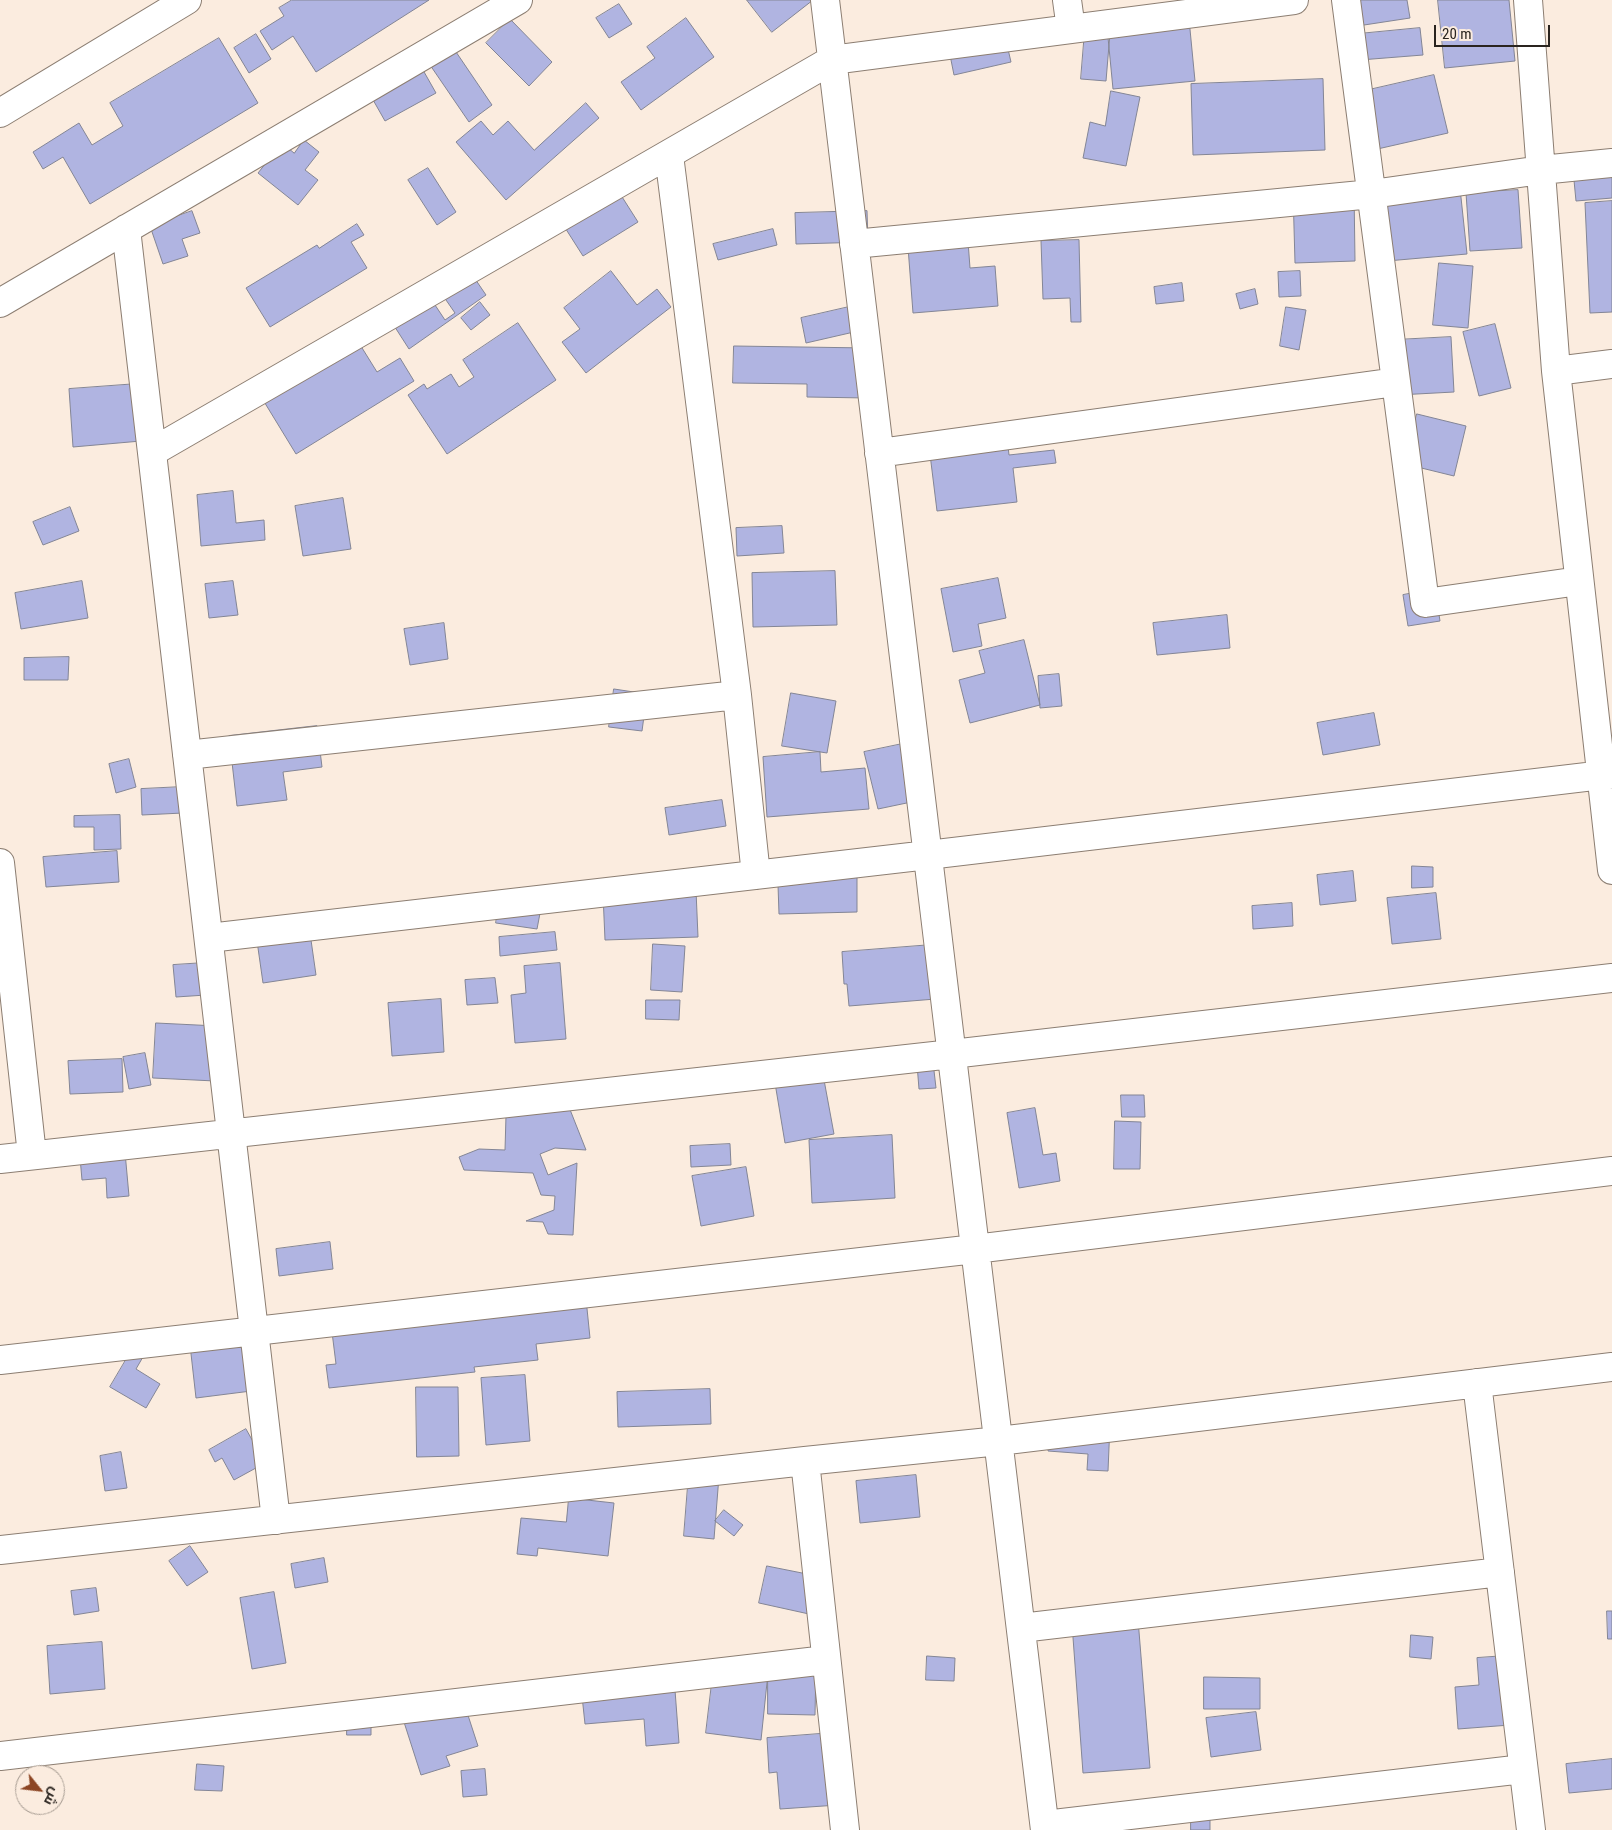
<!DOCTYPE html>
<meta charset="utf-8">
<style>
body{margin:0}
#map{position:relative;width:1612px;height:1830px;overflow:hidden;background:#fbecdf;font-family:"Roboto Condensed",Cairo,sans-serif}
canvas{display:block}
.north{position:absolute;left:15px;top:1765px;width:50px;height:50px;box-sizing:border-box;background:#fbecdf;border:1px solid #a79c92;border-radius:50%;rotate:119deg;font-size:14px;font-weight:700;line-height:20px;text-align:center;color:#2a241f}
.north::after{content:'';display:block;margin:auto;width:18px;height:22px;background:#8c4523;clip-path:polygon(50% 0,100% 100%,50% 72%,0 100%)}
.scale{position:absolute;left:1434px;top:25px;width:116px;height:22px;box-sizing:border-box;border:2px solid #2a241f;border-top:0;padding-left:6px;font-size:15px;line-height:18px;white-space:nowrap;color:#2a241f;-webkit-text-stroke:4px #fbecdf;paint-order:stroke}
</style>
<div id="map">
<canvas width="1612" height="1830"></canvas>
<div class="north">ش</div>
<div class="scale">20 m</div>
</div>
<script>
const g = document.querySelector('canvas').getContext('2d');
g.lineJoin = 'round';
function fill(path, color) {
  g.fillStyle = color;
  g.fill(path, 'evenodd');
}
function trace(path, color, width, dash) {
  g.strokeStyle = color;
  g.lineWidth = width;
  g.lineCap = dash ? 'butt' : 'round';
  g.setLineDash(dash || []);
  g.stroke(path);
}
const building = new Path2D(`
 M292 0H429L316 72 293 36 272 50 260 31 284 16 279 8Z
 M747 0H813L772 32Z
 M1358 0H1407L1410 18 1351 27Z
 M1438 0H1509L1515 61 1445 68Z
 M619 4 632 24 609 38 596 18Z
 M686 18 714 57 641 110 621 82 655 58 647 47Z
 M510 19 552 62 529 86 486 43Z
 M1189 19 1195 81 1113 89 1107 27Z
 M1420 28 1423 55 1360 60 1358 34Z
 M1085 30 1110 33 1106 81 1081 79Z
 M1004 32 1011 62 954 75 948 45Z
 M256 34 271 59 249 73 234 48Z
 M219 38 258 103 90 204 63 157 43 169 33 152 79 123 92 145 123 126 110 103Z
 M452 46 492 105 469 122 428 62Z
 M419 63 436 93 385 121 368 91Z
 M1434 75 1448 133 1373 150 1360 92Z
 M1323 79 1325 150 1193 155 1191 84Z
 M1111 91 1140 97 1126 166 1083 158 1090 122 1105 126Z
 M586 103 599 118 506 200 456 142 481 121 493 135 508 121 534 150Z
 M304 140 319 152 305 170 318 180 298 205 258 173 282 143 294 153Z
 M1612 167V198L1576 201 1573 170Z
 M428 168 456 212 437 225 408 180Z
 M1460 188 1467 254 1387 261 1381 195Z
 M617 189 638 222 583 256 562 223Z
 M1354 189 1355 261 1295 263 1293 191Z
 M1518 190 1522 248 1470 251 1466 193Z
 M1612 201V312L1590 313 1585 203Z
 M192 211 200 233 182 239 188 256 163 264 150 226Z
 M867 211 868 242 796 244 795 213Z
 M357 224 364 235 351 242 367 268 270 327 246 288 317 245 319 248Z
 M773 229 777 245 718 260 713 244Z
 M1079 240 1081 322H1071L1070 298 1043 299 1041 241Z
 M968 241 970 268 995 266 998 306 913 313 908 247Z
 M1439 263 1473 266 1468 328 1433 325Z
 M467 267 486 295 409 349 391 321 429 296 445 320 455 313 437 287Z
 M611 271 637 305 657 289 671 307 586 373 562 342 580 329 564 308Z
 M1300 271 1301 296 1279 297 1278 272Z
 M1182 283 1184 301 1156 304 1154 287Z
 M1255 289 1258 304 1240 309 1236 294Z
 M480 302 490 315 471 330 461 318Z
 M862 304 867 329 806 343 801 318Z
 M1286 307 1306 310 1299 350 1280 346Z
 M518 323 556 380 447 454 408 395 424 384 427 389 451 374 459 387 474 377 463 360Z
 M1495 324 1511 388 1479 396 1463 332Z
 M354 335 377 372 400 358 414 381 296 454 260 395Z
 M1451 337 1454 392 1398 395 1395 340Z
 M734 346 868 348 867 398 807 397V384L733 383Z
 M137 384 141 441 73 447 69 389Z
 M1417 414 1466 426 1454 476 1405 464Z
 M1007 437 1009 455 1054 450 1056 463 1013 468 1017 502 937 511 929 446Z
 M233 491 236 523 264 520 265 540 201 546 197 495Z
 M343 498 351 549 303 556 295 506Z
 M70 507 79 531 43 545 33 522Z
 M782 526 784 553 737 556 736 528Z
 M835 571 837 625 753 627 752 573Z
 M998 578 1006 618 978 624 982 646 953 652 941 589Z
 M82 581 88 618 21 629 15 593Z
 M233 581 238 615 209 618 205 584Z
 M1435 589 1440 621 1408 626 1403 595Z
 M1227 615 1230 648 1157 655 1153 623Z
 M444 623 448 659 410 665 404 629Z
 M1024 640 1040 705 970 723 959 680 985 673 979 651Z
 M69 657 68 680H24V658Z
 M1059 674 1062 706 1040 708 1038 676Z
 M614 689 647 694 642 731 609 727Z
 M791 693 836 701 827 753 782 746Z
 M1374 713 1380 745 1323 755 1317 723Z
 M317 726 322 767 283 772 287 800 237 806 229 736Z
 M907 743 921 800 878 809 864 752Z
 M820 752 821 772 865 768 869 809 767 817 763 757Z
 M129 759 136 787 116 793 109 764Z
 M182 787 183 813 142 815 141 789Z
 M722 800 726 826 669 835 665 808Z
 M120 815 121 849 94 850V827H74V816Z
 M117 851 119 882 46 887 43 857Z
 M857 866V912L779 914 778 885H793L792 868Z
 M1412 866 1433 867V887L1412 888Z
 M1353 871 1356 901 1320 905 1317 875Z
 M696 890 698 937 605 940 603 894Z
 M1436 893 1441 939 1392 944 1387 898Z
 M499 903 541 908 537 929 496 923Z
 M1292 903 1293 926 1253 929 1252 906Z
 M555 932 557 950 500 956 499 937Z
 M310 933 316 975 263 983 257 941Z
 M653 944 685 946 682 992 651 990Z
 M944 944 948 998 849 1006 847 984H844L842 952Z
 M204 963 206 995 176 997 173 965Z
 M560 963 566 1039 515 1043 511 995 526 993 524 966Z
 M495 978 498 1003 467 1005 465 980Z
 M441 999 444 1052 392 1056 388 1003Z
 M646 1000H680L679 1020 646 1019Z
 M156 1023 217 1026 215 1081 153 1078Z
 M145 1053 151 1085 129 1089 123 1057Z
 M122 1059 123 1092 70 1094 68 1061Z
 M933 1062 936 1088 919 1089 917 1064Z
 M822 1069 834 1134 785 1143 774 1077Z
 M1121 1095H1144L1145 1117H1122Z
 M567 1102 586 1150 555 1148 540 1154 548 1175 577 1163 573 1235 548 1234 543 1222 526 1221 554 1210 555 1196 541 1195 533 1173 464 1170 459 1157 479 1149 505 1150 506 1116Z
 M1035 1108 1043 1155 1056 1153 1060 1181 1019 1188 1007 1113Z
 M1115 1121 1141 1122 1140 1169H1114Z
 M892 1135 895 1198 812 1203 809 1140Z
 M124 1141 129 1196 107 1198 106 1178 82 1180 79 1146Z
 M730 1144 731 1165 691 1167 690 1146Z
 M746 1167 754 1216 701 1226 692 1176Z
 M330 1242 333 1269 279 1276 276 1249Z
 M585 1289 590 1338 536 1344 538 1360 474 1367 475 1372 329 1388 326 1365 336 1364 330 1316Z
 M260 1328 267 1389 196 1398 189 1336Z
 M136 1343 147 1350 136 1369 160 1384 146 1408 110 1387Z
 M525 1375 530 1441 486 1445 481 1378Z
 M416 1387H458L459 1456 417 1457Z
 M710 1389 711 1424 618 1427 617 1392Z
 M1110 1424 1108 1471 1087 1470 1088 1454 1048 1451 1050 1425Z
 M246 1429 265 1463 234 1480 222 1458 215 1462 209 1450Z
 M121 1452 127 1488 105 1491 100 1456Z
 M689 1473 719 1476 714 1539 684 1536Z
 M916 1475 920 1517 860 1523 856 1481Z
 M569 1498 614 1503 608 1556 538 1548 537 1556 517 1554 521 1518 566 1522Z
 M724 1510 743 1525 734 1536 715 1521Z
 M190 1546 208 1572 187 1586 169 1561Z
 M324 1558 328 1582 295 1588 291 1564Z
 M767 1566 817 1576 809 1614 759 1603Z
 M96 1588 99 1611 74 1615 71 1591Z
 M274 1592 286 1663 252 1669 240 1598Z
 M1607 1611H1612V1639H1608Z
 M1138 1619 1150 1768 1083 1773 1072 1624Z
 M1411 1635 1433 1637 1431 1659 1410 1657Z
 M102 1642 105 1689 50 1694 47 1646Z
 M927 1656 955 1658 954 1681 926 1680Z
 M1505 1656 1510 1725 1458 1729 1455 1687 1479 1685 1477 1658Z
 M768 1665 816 1666 815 1715 768 1714Z
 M714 1666 768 1673 761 1740 706 1733Z
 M674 1677 679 1743 646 1746 644 1719 585 1724 582 1696Z
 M1204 1677 1260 1678V1709H1204Z
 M463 1700 478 1746 446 1756 450 1766 421 1775 403 1719Z
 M347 1710H371V1735H347Z
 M1256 1712 1261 1750 1211 1757 1206 1718Z
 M832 1733 838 1805 780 1809 777 1772 769 1773 767 1738Z
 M1612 1759V1789L1569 1793 1566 1764Z
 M197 1764 224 1766 222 1791 195 1790Z
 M485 1769 487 1795 463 1797 461 1771Z
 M1191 1814H1210V1830H1191Z`);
fill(building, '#b0b4e1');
trace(building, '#838595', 1);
const minor = new Path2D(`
 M825 0 1045 1830
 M1067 0 1071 29
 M1346 0 1425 603 1579 581
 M1528 0 1556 371 1612 870
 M0 113 187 0
 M669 155 737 695 756 875
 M126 229 276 1520
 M854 244 1372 194 1541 170 1612 163
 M0 303 518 0
 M1556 371 1612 364
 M152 452 832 60 1294 0
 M879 453 1396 382
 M187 755 737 695
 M0 863 32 1155
 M209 938 928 855 1612 774
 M0 1159 952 1054 1612 978
 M0 1360 975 1249 1612 1171
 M1477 1383 1531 1830
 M805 1461 845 1830
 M0 1550 805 1461 999 1441 1612 1367
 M1021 1628 1500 1572
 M0 1756 826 1660
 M1045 1825 1523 1769`);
trace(minor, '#8c7e72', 30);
trace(minor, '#fff', 28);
</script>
